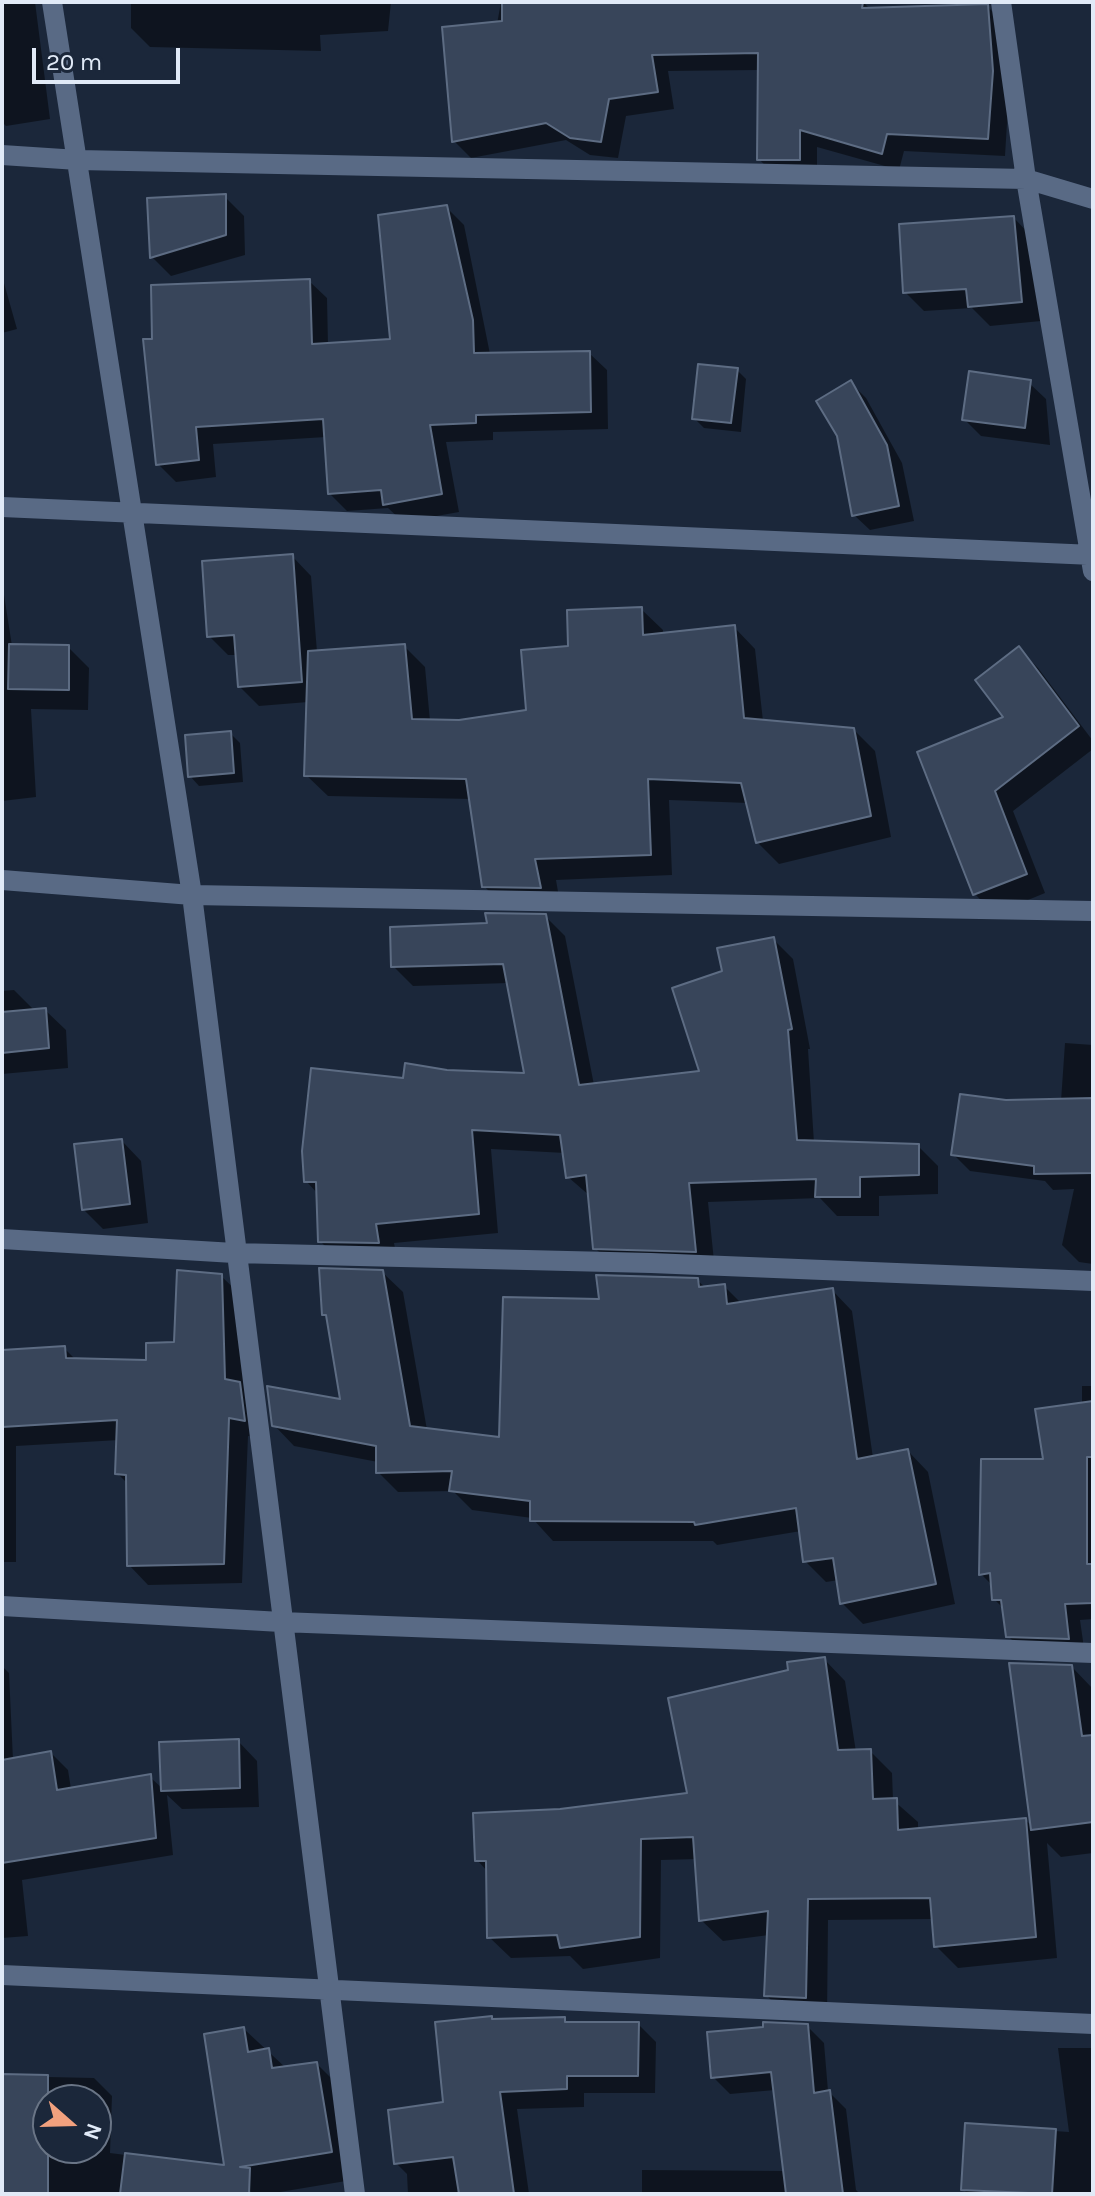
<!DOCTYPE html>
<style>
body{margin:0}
#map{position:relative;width:1095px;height:2196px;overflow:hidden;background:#1b273a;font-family:Karla,sans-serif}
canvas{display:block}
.frame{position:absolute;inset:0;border:4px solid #e1eaf7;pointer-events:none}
.north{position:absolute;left:32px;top:2084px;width:80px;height:80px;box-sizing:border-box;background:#1b273a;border:2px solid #6a7586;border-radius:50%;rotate:110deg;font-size:22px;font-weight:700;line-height:32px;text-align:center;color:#e1eaf7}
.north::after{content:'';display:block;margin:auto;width:28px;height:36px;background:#f2a17e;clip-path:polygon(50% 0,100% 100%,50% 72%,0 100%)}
.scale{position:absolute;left:32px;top:48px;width:148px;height:36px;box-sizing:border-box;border:4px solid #e1eaf7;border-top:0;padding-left:10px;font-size:24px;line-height:28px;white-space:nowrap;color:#e1eaf7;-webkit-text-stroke:6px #1b273a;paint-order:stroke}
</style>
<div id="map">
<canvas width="1095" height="2196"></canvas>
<div class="frame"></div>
<div class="north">N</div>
<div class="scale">20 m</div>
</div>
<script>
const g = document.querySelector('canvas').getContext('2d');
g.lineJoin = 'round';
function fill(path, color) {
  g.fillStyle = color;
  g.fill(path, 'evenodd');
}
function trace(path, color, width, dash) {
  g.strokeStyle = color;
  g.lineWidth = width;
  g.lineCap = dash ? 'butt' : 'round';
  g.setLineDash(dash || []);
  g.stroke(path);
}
fill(new Path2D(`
 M2 2H35L50 119 6 126 2 122Z
 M131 2H391L388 31 320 35 321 51 150 47 131 28Z
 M501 2H863L871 10 987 6 1005 24 1009 90 1005 156 904 151 899 170 817 147V177H776L759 159V70L668 71 674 109 626 116 618 158 590 155 566 140 471 158 454 141 497 24Z
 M225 197 244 216 245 255 171 276 152 257Z
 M446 207 464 225 490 354 589 353 607 370 608 429 493 432V440L446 442 459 512 403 522 388 508 347 511 329 493 326 437 213 444 216 477 176 482 158 464 155 341 309 281 327 298 328 345 392 341Z
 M1014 218 1033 238 1041 321 990 326 972 308 924 311 905 292Z
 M2 276 17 329 2 333Z
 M737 370 746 379 741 432 704 428 694 418Z
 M1028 382 1046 399 1050 445 981 436 964 419Z
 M851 383 866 398 902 463 914 521 870 530 854 515 839 436Z
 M292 556 311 576 317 652 404 646 425 667 430 721 459 722 528 711 570 648 641 609 663 630V635L734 627 755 649 763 721 854 730 875 751 891 837 779 864 757 842 748 803 669 800 672 875 556 880 561 909 505 908 484 886 471 799 328 796 306 775 308 702 259 706 240 687 238 655H228L209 636Z
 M2 582 12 646 68 647 89 668 88 710 31 709 36 797 2 801Z
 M1019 649 1038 668 1093 741V749L1013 811 1045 893 994 914 975 894Z
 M230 733 240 743 243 782 199 786 190 776Z
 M545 916 565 936 594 1085 702 1073 724 973 773 939 793 959 810 1049H808L814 1143 918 1146 938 1166V1194L879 1196V1216H837L820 1198 708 1202 715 1271 615 1268 595 1248 590 1196 568 1177 565 1153 491 1149 498 1233 394 1243 398 1263 340 1261 320 1241 318 1194 306 1181 405 1081 447 1072 527 1076 509 983 413 986 393 966 489 924Z
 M14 990 35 1011 45 1010 66 1030 68 1068 2 1074V991Z
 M1065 1043 1093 1045V1264L1079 1262 1062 1245 1074 1189 1053 1190 1045 1181 970 1171 953 1154 1006 1102 1061 1101Z
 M122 1141 141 1161 148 1223 103 1229 83 1209Z
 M382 1272 403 1292 427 1430 501 1439 601 1301 697 1280 706 1288 724 1286 742 1304 832 1290 852 1311 873 1458 908 1451 928 1472 955 1604 863 1624 842 1603 839 1580 826 1582 805 1561 801 1531 717 1545 713 1541H553L532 1518 472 1510 453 1491 398 1492 378 1472V1462L294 1446 274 1425 342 1401 328 1319 323 1314Z
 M221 1276 241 1295 244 1388 259 1403 263 1439 248 1436 242 1583 148 1585 129 1565 128 1484 117 1473 119 1440 16 1446V1562H2V1352L64 1348 77 1361 148 1362 176 1344Z
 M1082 1386H1093V1619L1080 1620 1085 1655 1025 1653 1008 1636 1005 1610 994 1599 993 1586 981 1574 1082 1405Z
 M824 1659 845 1681 856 1752 870 1751 892 1773 893 1800 918 1822V1830L1025 1820 1033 1827 1072 1667 1093 1689V1853L1061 1857 1047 1843 1057 1958 958 1968 936 1946 934 1919 828 1920 827 2019 788 2017 766 1995 769 1935 723 1941 701 1920 697 1859 661 1860 660 1958 583 1969 570 1956 511 1958 489 1937 488 1872 477 1860 560 1811 689 1795 790 1671Z
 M2 1666 9 1673 13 1760 51 1753 68 1770 71 1789 150 1777 163 1789 238 1741 257 1761 259 1807 182 1809 167 1795 173 1855 22 1880 28 1936 2 1938Z
 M564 2019 569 2024H638L656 2042 655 2093H584V2107L517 2109 529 2194H408L407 2174 396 2163 445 2104 494 2021Z
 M807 2026 824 2043 828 2091 846 2109 856 2190 860 2194H642V2170L785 2171 775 2090 730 2094 713 2077Z
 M244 2029 286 2068 317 2064 345 2092 358 2179 268 2194H253L240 2182 239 2194H2V2076L94 2078 112 2096 110 2153 221 2167 228 2173ZM48 2100H96V2148H48Z
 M1058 2048H1093V2194H968L963 2189 967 2125 1069 2132Z`), '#0007');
const building = new Path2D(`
 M502 2H863L862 8 988 4 993 71 988 139 887 134 882 154 800 130V160H757L758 53 652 55 658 92 609 99 601 142 570 138 546 123 452 142 442 27 502 21Z
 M226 194V235L150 258 147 198Z
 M447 205 473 320 474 353 590 351 591 412 476 415V423L430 425 442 494 383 505 381 490 328 494 323 419 196 427 199 460 156 465 143 339H152L151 285 310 279 312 344 390 339 378 215Z
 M1014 216 1022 302 968 307 966 289 903 293 899 224Z
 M698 364 738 368 731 423 692 419Z
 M969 371 1031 380 1025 428 962 420Z
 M851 380 887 445 899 506 852 516 837 436 816 401Z
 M293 554 302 682 238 687 234 635 207 637 202 561Z
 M642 607 643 635 735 625 744 718 854 728 871 816 756 843 741 783 648 779 651 855 535 859 541 888 482 887 466 779 304 776 308 651 405 644 412 719 459 720 526 710 521 650 568 646 567 610Z
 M9 644 69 645V690L8 689Z
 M1019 646 1079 726 995 791 1027 874 973 895 917 752 1003 717 975 680Z
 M231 731 234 773 188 777 185 735Z
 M485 913 546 914 579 1085 699 1071 672 988 722 971 717 948 774 937 792 1029 788 1030 797 1140 919 1144V1175L860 1177V1197H815L816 1179 689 1183 696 1252 593 1249 586 1175 566 1178 560 1135 472 1130 479 1214 376 1224 379 1243 318 1242 316 1182H304L302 1151 311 1068 403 1078 405 1063 447 1070 524 1073 503 964 391 967 390 927 487 923Z
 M46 1008 49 1048 2 1053V1012Z
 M960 1094 1006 1100 1093 1098V1173L1034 1174V1166L951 1155Z
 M122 1139 130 1204 82 1210 74 1144Z
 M319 1268 383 1270 410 1426 499 1437 503 1297 599 1299 596 1275 698 1278 699 1287 725 1284 727 1304 833 1288 857 1459 908 1449 936 1584 840 1604 833 1558 803 1562 796 1508 695 1525 694 1522 530 1521V1501L449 1491 452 1471 376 1473V1446L272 1426 267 1386 340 1399 326 1315H322Z
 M177 1270 222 1274 225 1379 240 1382 245 1421 229 1418 224 1564 127 1566 126 1475 115 1474 117 1420 2 1427V1350L65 1346 66 1358 146 1360V1343L174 1342Z
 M1093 1401V1457H1087V1564H1093V1603L1065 1604 1069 1639 1006 1637 1001 1600H992L990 1573 979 1575 981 1459H1043L1035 1409Z
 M825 1657 838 1750 871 1749 873 1799 897 1798 898 1830 1026 1818 1036 1937 934 1947 930 1898 808 1899 806 1998 764 1996 768 1911 699 1921 693 1837 641 1839 640 1937 560 1948 557 1935 487 1938 486 1861H475L473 1813 560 1809 687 1793 668 1698 788 1670 787 1662Z
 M1009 1663 1072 1665 1082 1736 1093 1735V1822L1031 1830Z
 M239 1739 240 1788 161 1791 159 1742Z
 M51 1751 57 1790 151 1774 156 1838 2 1863V1760Z
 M492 2016V2019L565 2017V2022H639L638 2076H567V2089L500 2092 514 2194H459L453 2157 394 2164 388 2110 443 2102 435 2022Z
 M763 2022 808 2024 814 2093 830 2090 843 2194H786L771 2072 711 2078 707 2032 763 2027Z
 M244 2027 248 2052 269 2048 272 2068 317 2062 332 2152 240 2167 250 2168 249 2194H120L125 2153 224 2165 204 2034Z
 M2 2074 48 2075V2194H2Z
 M965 2123 1056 2129 1052 2194 961 2190Z`);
fill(building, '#38455a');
trace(building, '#5d6c83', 2);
trace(new Path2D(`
 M52 2 192 895 355 2194
 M1001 2 1026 179 1093 571
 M2 155 78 160 1026 179 1093 199
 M2 507 1093 555
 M2 880 192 895 1093 911
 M2 1239 234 1253 651 1263 1093 1281
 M2 1606 281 1622 1093 1653
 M2 1975 1093 2024`), '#596a85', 20);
</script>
